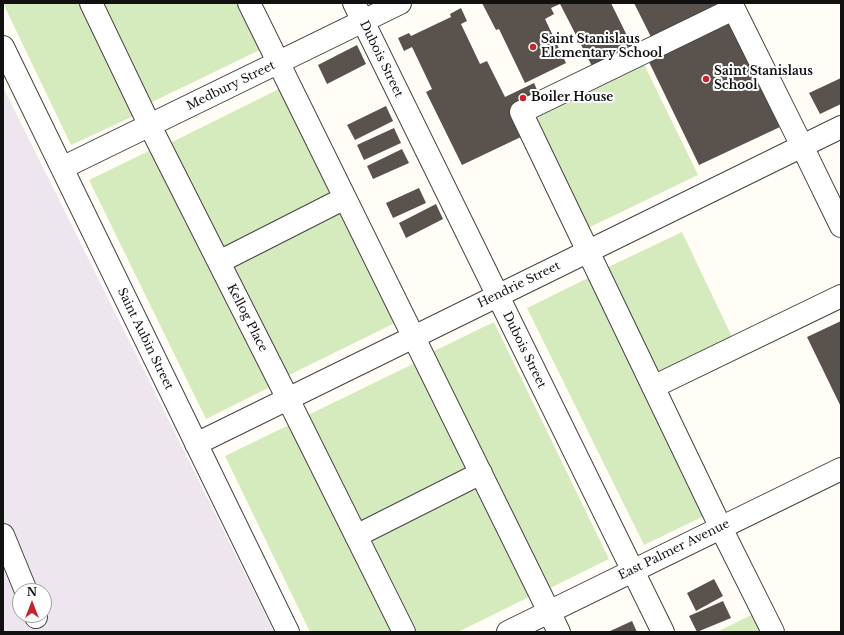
<!DOCTYPE html>
<style>
body{margin:0}
#map{position:relative;width:844px;height:635px;overflow:hidden;background:#fffdf5;font-family:"Libre Baskerville",serif}
canvas{display:block}
.frame{position:absolute;inset:0;border:4px solid #111;pointer-events:none}
.north{position:absolute;left:12px;top:583px;width:40px;height:40px;box-sizing:border-box;background:#fff;border:1px solid #a0a0a0;border-radius:50%;rotate:0deg;font-size:11px;font-weight:700;line-height:16px;text-align:center;color:#111}
.north::after{content:'';display:block;margin:auto;width:14px;height:18px;background:#c4262e;clip-path:polygon(50% 0,100% 100%,50% 72%,0 100%)}
</style>
<div id="map">
<canvas width="844" height="635"></canvas>
<div class="frame"></div>
<div class="north">N</div>
</div>
<script>
const g = document.querySelector('canvas').getContext('2d');
g.lineJoin = 'round';
function fill(path, color) {
  g.fillStyle = color;
  g.fill(path, 'evenodd');
}
function trace(path, color, width, dash) {
  g.strokeStyle = color;
  g.lineWidth = width;
  g.lineCap = dash ? 'butt' : 'round';
  g.setLineDash(dash || []);
  g.stroke(path);
}
function drawText(font, color, halo, rows, align = 'center') {
  g.font = font + ' "Libre Baskerville",serif';
  g.lineWidth = 4;
  g.setLineDash([]);
  g.textBaseline = 'middle';
  g.strokeStyle = halo;
  g.fillStyle = color;
  for (const [text, x, y, turn = 0] of rows) {
    g.save();
    g.translate(x, y);
    g.rotate((+turn || 0) * Math.PI / 180);
    g.textAlign = isNaN(turn) ? turn : align;
    if (halo) g.strokeText(text, 0, 0);
    g.fillText(text, 0, 0);
    g.restore();
  }
}
fill(new Path2D(`
 M3 87 274 632H3ZM20 591H44V615H20Z`), '#eee6ef');
fill(new Path2D(`
 M3 3H81L136 115 71 145Z
 M101 3H242L264 48 150 103Z
 M643 62 698 175 586 229 530 117Z
 M283 87 337 194 222 252 168 144Z
 M155 148 272 386 206 419 89 180Z
 M342 208 399 321 283 378 227 266Z
 M682 232 734 341 655 379 602 270Z
 M590 277 708 514 644 545 527 308Z
 M494 322 609 559 546 590 430 353Z
 M417 362 471 474 358 528 304 417Z
 M293 423 394 632H310L225 456Z
 M475 485 531 596 458 632H410L364 540Z
 M755 613 764 632H717Z`), '#d5ebbd');
fill(new Path2D(`
 M482 3H611L634 50 594 70 560 4 551 8 554 14 545 19 566 63 525 83 499 29 496 30Z
 M634 3H720L652 39Z
 M461 8 467 21 461 24 480 64 487 61 505 97 534 83 541 99 523 136 462 165 426 92 432 89 412 47 404 51 398 38 409 33 411 36 451 17 450 14Z
 M730 23 780 127 699 165 649 62Z
 M357 45 366 64 327 84 318 65Z
 M841 78V104L820 114 809 93Z
 M386 106 393 121 355 140 347 125Z
 M394 128 401 143 364 160 357 145Z
 M402 149 409 163 373 179 367 166Z
 M419 188 426 203 393 218 386 203Z
 M436 204 443 219 406 238 399 223Z
 M841 321V407L807 337Z
 M714 579 723 596 696 611 687 593Z
 M723 601 731 618 697 632 689 616Z
 M632 621 637 632H608Z`), '#5a524d');
const minor = new Path2D(`
 M91 3 150 126 288 399 404 632
 M249 3 559 632
 M354 3 663 632
 M731 3 802 146 841 226
 M733 9 521 112 721 528 773 632
 M3 47 288 632
 M62 168 400 3
 M219 262 345 198
 M653 387 841 296
 M196 444 841 127
 M3 535 26 591
 M356 536 481 473
 M35 615 36 617
 M508 632 841 469`);
trace(minor, '#444', 24);
trace(minor, '#fff', 22);
for (const [x, y, r, color] of [
 [533,47,4,"#c4262e"],
 [706,79,4,"#c4262e"],
 [523,98,4,"#c4262e"]
]) {
  const dot = new Path2D();
  dot.arc(x, y, r, 0, 2 * Math.PI);
  g.fillStyle = color;
  g.fill(dot);
  trace(dot, '#fff', 1.5);
}
drawText('bold 12px', '#111', '#fff', [
 ["Saint Stanislaus",541,40],
 ["Elementary School",541,54],
 ["Saint Stanislaus",714,72],
 ["School",714,86],
 ["Boiler House",531,98]
], 'left');
drawText('12px', '#111', '#fff', [
 ["Dubois Street",381,59,64],
 ["Medbury Street",231,86,-26],
 ["Hendrie Street",519,285,-26],
 ["Kellog Place",247,318,63],
 ["Saint Aubin Street",145,339,64],
 ["Dubois Street",524,350,64],
 ["East Palmer Avenue",674,550,-26]
]);
</script>
